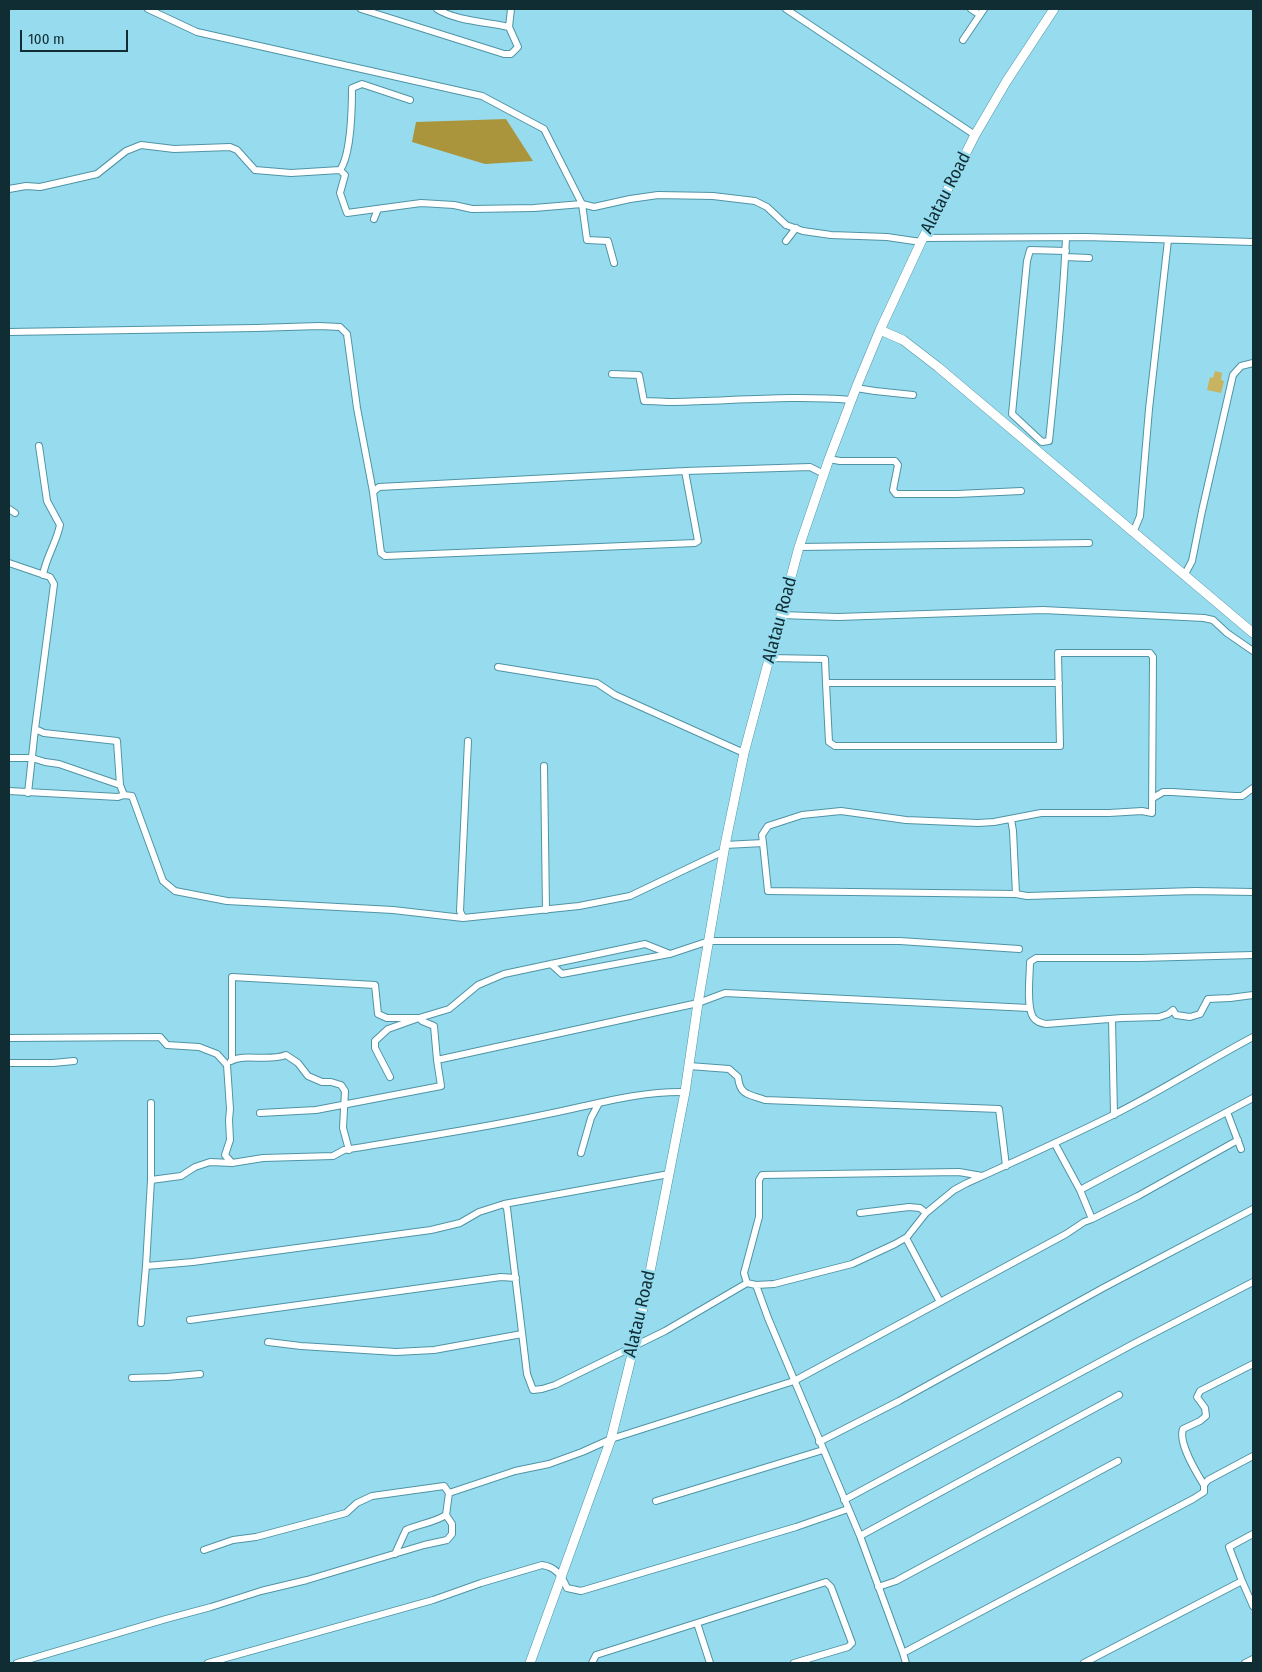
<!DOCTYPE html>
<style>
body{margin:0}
#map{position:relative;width:1262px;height:1672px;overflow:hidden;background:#96dcee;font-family:"Fira Sans Condensed",sans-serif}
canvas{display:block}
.frame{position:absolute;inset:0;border:10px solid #102d34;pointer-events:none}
.scale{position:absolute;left:20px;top:30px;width:108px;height:22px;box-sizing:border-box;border:2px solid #102d34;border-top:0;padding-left:6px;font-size:15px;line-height:18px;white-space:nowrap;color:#102d34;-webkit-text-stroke:4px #96dcee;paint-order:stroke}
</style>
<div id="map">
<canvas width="1262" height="1672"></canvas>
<div class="frame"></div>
<div class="scale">100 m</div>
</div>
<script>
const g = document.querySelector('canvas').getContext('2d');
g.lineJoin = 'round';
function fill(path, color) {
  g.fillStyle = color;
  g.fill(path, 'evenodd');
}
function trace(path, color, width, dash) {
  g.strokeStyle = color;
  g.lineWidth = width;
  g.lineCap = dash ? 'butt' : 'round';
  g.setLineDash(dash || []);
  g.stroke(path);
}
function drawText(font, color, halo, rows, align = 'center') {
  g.font = font + ' "Fira Sans Condensed",sans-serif';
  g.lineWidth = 5;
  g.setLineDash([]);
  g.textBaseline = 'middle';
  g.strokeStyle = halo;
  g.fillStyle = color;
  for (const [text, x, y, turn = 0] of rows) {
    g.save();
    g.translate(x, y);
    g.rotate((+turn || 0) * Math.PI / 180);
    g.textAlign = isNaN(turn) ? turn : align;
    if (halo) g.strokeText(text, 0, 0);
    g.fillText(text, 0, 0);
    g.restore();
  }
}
fill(new Path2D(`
 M1215 371 1222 373 1221 380 1224 381 1221 393 1207 390 1210 377 1213 378Z`), '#c7b360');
fill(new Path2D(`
 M506 119 533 161 485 164 412 142 416 122Z`), '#aa953c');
const street = new Path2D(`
 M148 9 197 32 482 96 544 129 582 204 594 207 630 199 658 195 713 196 755 201 767 207 786 225 803 231 831 235 887 237 921 242
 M361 9 504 54H511L518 47 509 27C487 22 456 21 437 9
 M786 9 975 135
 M971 9 980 15
 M509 27 511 9
 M963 40 984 9
 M340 170C351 155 352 107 352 88L362 84 410 100
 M9 189 26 186 40 187 97 174 126 151 141 145 174 149 230 147 237 150 255 170 291 173 340 170 345 175 340 193 347 213 421 203 454 205 472 209 534 208 582 204 587 240 608 241 614 263
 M374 219 378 209
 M923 238 1085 237 1253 242
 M786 241 796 228
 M1066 251 1030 250 1027 261 1012 414 1042 442 1049 441C1056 374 1063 306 1066 238
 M1065 257 1089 258
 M9 332 256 328 319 326 340 327 347 334 357 408 373 492
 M612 374 639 375 644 401C654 401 664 402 674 402 733 401 792 395 851 400
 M856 388 875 391 913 395
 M39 446 47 501 60 525C56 544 46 557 43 575
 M829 459 840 461H895L898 465 893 490 896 494H957L1021 491
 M685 471 698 541 695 543 385 556 381 553 373 492 379 487 685 471 810 467 824 474
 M9 509 15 513
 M1133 533 1140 516 1149 409 1168 240
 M799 547 1089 543
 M9 563 50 577 54 584 35 729 44 733 117 741 120 785
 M1184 576 1192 561 1202 511 1233 375 1241 366 1253 363
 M781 615 838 617 1043 610 1204 618 1213 620 1227 633 1253 651
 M769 658 825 659 826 683H1059
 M498 667 597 683 615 695 744 753
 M468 741 460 911 463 918 579 906 630 896 724 851
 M9 758H32L45 762 59 764 120 785 124 795
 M544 766 546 910
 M9 791 118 797 124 795 132 796 163 881 175 891 227 901 393 910 463 918
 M28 793 35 729
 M1153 798 1163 792H1172L1235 796H1242L1253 788
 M1011 819 1013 831 1016 894
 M763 843 768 891 1016 894 1027 896 1195 891 1253 892
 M725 845 763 843 762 835 768 826 802 815 841 811 906 820 978 823 994 822 1041 813H1109L1142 811 1152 813 1153 657 1150 653H1058L1060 746H835L829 742 826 683
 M1019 949 900 941H709L670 954 645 944 504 974 478 985 449 1009 419 1018 422 1021 434 1026 437 1060 698 1003 725 993 1029 1008
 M1253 955 1140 958H1036L1030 962C1030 975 1026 1006 1033 1017 1036 1022 1041 1023 1046 1024L1122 1018 1159 1017 1168 1014 1173 1010 1176 1015 1190 1017 1200 1014 1208 999 1230 998 1253 995
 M551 964 562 974 669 954
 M1112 1019 1114 1115
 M9 1038 160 1037 167 1045 199 1047 217 1054 227 1065 230 1109 229 1120 230 1140 225 1155 232 1163
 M232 1060V977L375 985 378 1014 387 1018H419
 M231 1061C244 1053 268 1062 286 1055L298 1063 308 1076 322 1082H331L341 1085 345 1091 343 1128 349 1150
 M9 1063H53L74 1061
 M689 1066 729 1069 738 1077C740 1096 749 1094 765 1100L999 1109 1006 1166
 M390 1077 375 1048V1041L388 1029 416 1019
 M151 1103V1180L146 1266 193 1262 431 1230 460 1223 479 1212 504 1204 507 1208 527 1374 533 1390 542 1389 555 1385 665 1331 747 1283 756 1285 768 1318 860 1536 903 1653 906 1663
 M1227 1112 1241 1149
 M260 1113 316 1110 441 1086 437 1060
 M581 1153 591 1118 599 1103
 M151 1180 181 1176 195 1167 210 1162 232 1163 263 1158 333 1156 344 1150C410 1139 477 1129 543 1115 590 1106 636 1091 685 1092
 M1080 1190 1253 1098
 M504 1204 669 1174
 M860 1213 909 1207 920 1208 926 1213
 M1092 1219 1138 1196 1238 1140
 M906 1238 940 1302
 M747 1283 744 1273 759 1217V1180L762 1175 959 1172 982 1176
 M756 1285 774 1284 852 1264 895 1244 907 1237 926 1213 954 1190 967 1183C1016 1161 1065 1139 1113 1115 1161 1091 1206 1062 1253 1037
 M190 1320 501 1277 516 1278
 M141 1323 146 1266
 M268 1342 301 1346 396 1352 434 1350 522 1334
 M132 1378 167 1377 200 1374
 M819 1442 899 1401 1103 1288 1253 1209
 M1204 1485C1196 1472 1178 1443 1183 1429L1200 1421 1206 1416 1205 1408 1197 1397 1200 1391 1253 1364
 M844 1500 1135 1343 1253 1282
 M656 1501 823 1450
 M860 1536 1119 1395
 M204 1550 233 1540 256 1537 346 1513 357 1503 372 1496 444 1486 449 1493
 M395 1554 406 1530C419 1524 433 1523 446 1515
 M1242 1581 1253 1606
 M878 1587 896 1581 1118 1461
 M697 1623 710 1663
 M903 1653 1193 1499 1204 1492V1485L1208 1480 1253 1456
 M17 1663 166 1619 211 1607 261 1591 307 1580 424 1545 447 1540 452 1534V1524L446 1515 449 1493 515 1471 549 1464 582 1452 611 1439 794 1381 1066 1234 1084 1222 1092 1219 1080 1190 1055 1144
 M208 1663 433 1600 481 1583 542 1565C556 1567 562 1576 567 1588L581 1591 796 1527 848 1509
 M592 1663 596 1655 826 1582 831 1587 852 1643 848 1647 794 1663
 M1084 1663 1242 1581 1229 1547 1253 1534
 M1245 1663 1253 1659`);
const secondary = new Path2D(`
 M880 330 903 340 938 367 1253 633
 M530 1663 611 1439 641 1318 685 1092 698 1003 725 845 744 753 799 547 829 459 856 388 880 330 921 242 975 135 1006 82 1054 9`);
trace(street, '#4f94a5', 8);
trace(secondary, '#4f94a5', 10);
trace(street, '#fff', 6);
trace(secondary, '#fff', 9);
drawText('18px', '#102d34', '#96dcee', [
 ["Alatau Road",946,193,-63],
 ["Alatau Road",780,620,-75],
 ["Alatau Road",640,1314,-77]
]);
</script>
